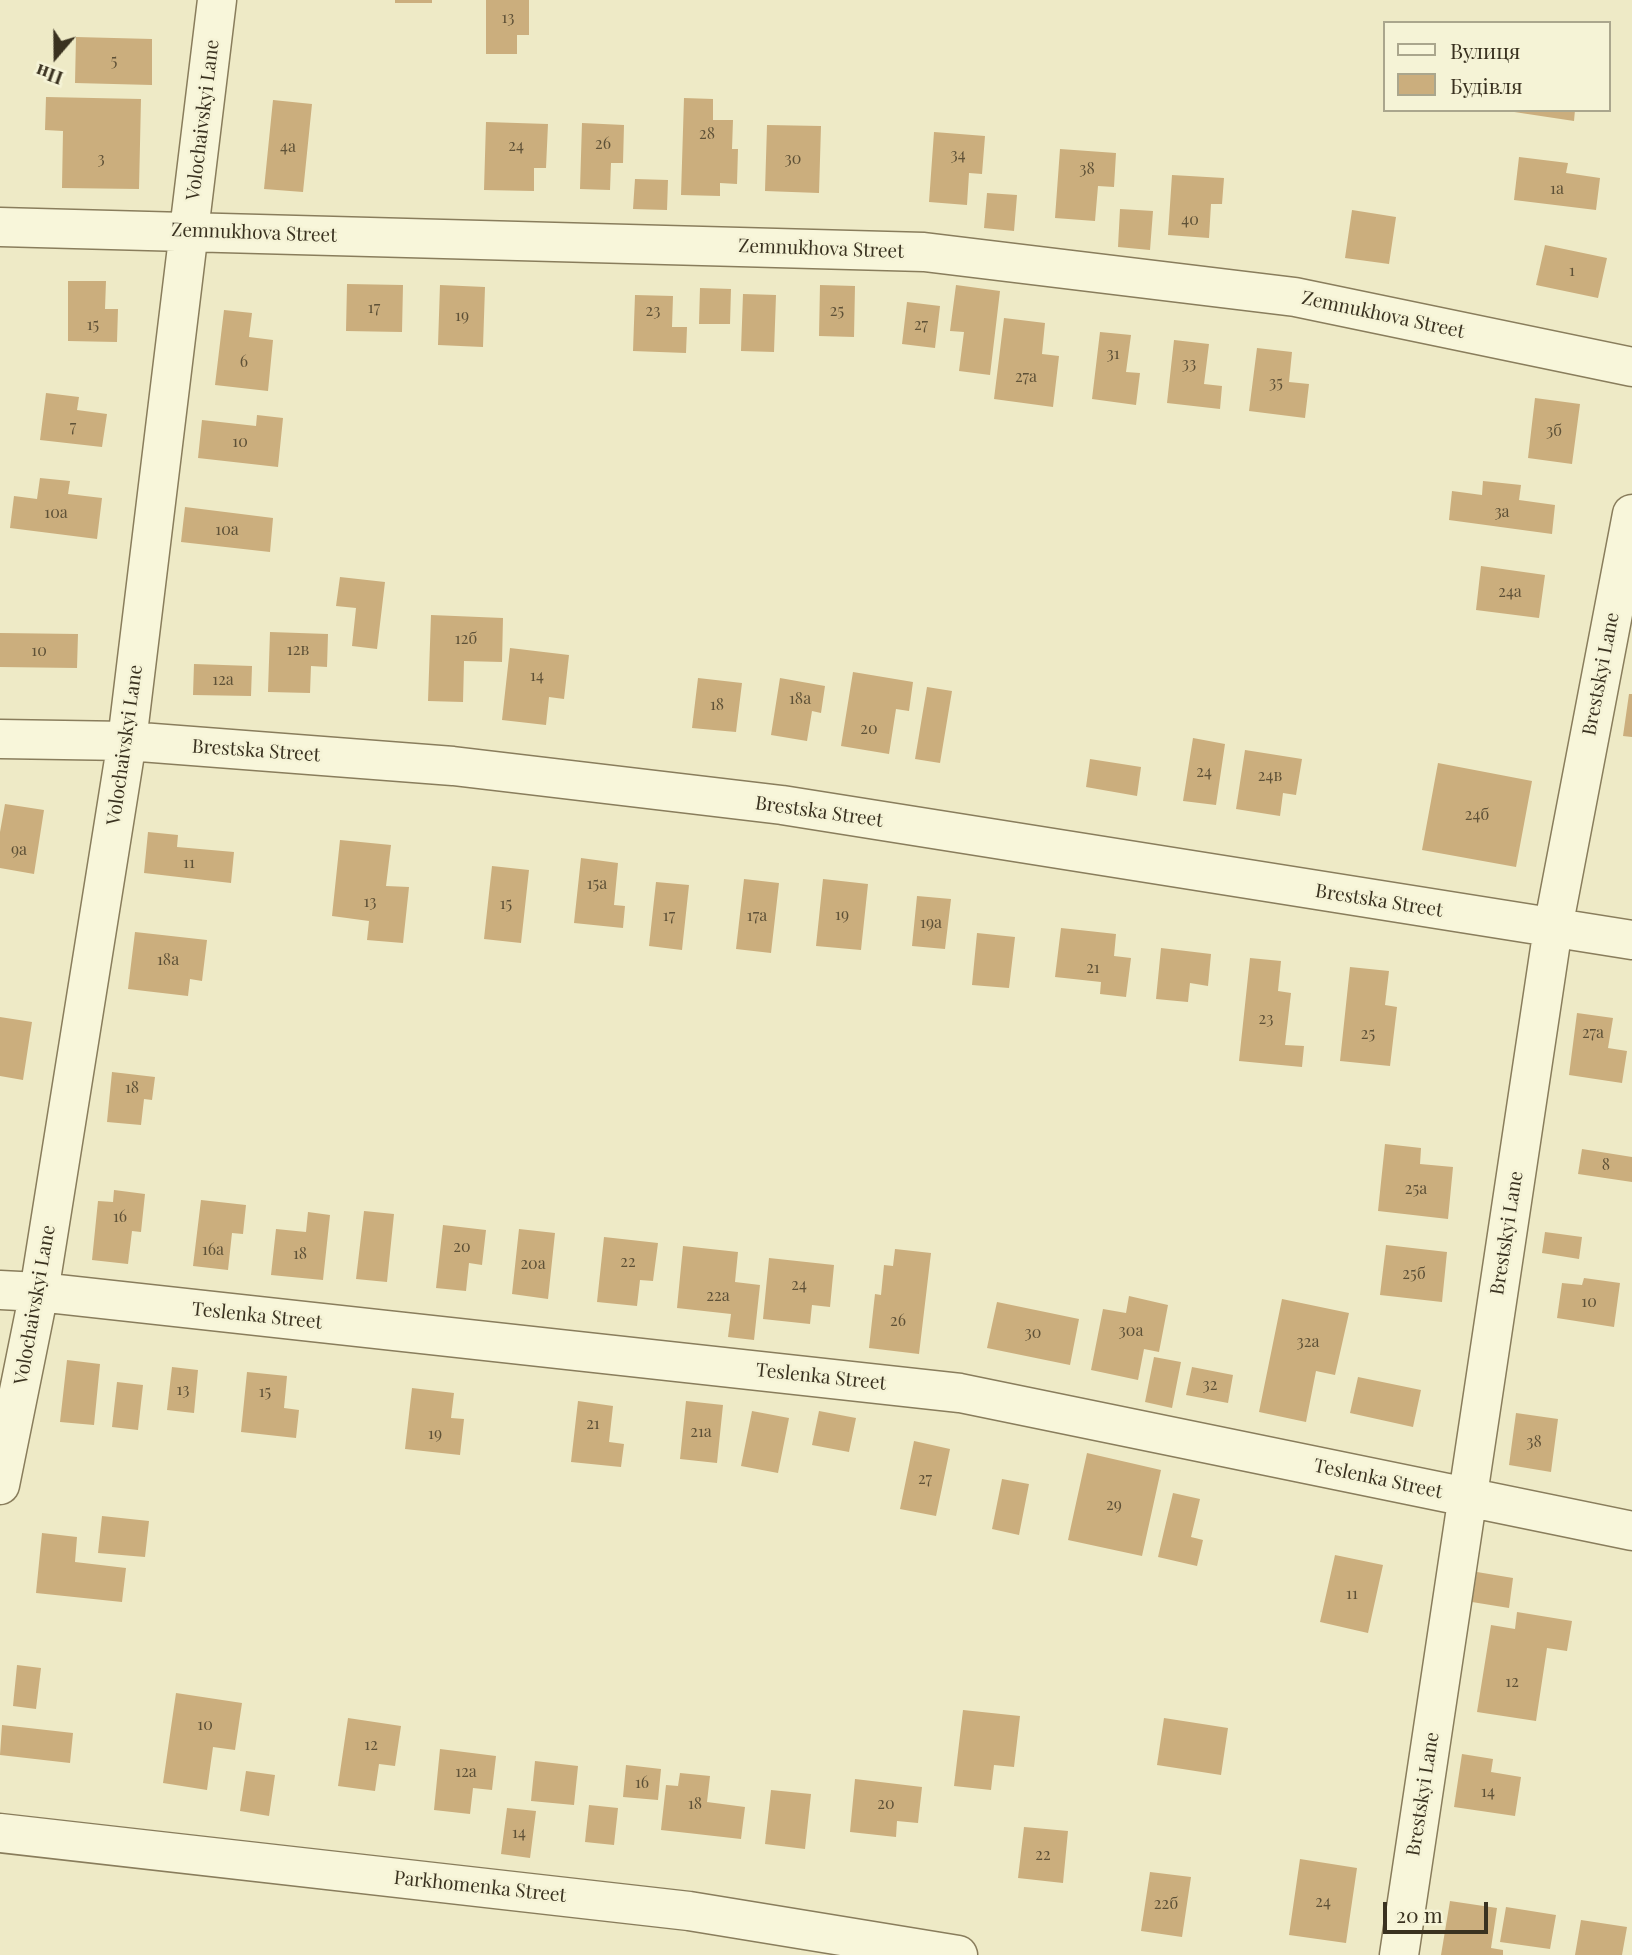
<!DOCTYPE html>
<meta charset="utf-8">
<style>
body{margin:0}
#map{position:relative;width:1632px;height:1955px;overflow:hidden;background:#eeeac6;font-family:"Playfair Display",serif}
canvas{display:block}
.legend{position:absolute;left:1383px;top:21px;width:228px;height:91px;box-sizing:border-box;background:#f5f3d6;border:2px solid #aaa68d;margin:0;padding:9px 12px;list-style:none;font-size:21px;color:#3a3220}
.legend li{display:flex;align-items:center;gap:14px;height:35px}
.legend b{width:35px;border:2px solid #aaa68d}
.north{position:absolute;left:21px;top:21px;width:70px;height:70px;-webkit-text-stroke:5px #f5f3d6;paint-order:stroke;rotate:200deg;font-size:19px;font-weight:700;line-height:28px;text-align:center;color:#3a3220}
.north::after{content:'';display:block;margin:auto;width:24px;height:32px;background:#3a3220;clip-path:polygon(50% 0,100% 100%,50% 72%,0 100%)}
.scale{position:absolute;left:1383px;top:1902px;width:105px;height:32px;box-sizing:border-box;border:4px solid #3a3220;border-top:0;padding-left:9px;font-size:21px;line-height:24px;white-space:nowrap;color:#3a3220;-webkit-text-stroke:5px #f5f3d6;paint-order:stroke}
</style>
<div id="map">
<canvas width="1632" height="1955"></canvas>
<ul class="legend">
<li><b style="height:9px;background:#f8f6da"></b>Вулиця</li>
<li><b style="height:19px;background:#cbae7d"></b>Будівля</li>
</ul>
<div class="north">Пн</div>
<div class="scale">20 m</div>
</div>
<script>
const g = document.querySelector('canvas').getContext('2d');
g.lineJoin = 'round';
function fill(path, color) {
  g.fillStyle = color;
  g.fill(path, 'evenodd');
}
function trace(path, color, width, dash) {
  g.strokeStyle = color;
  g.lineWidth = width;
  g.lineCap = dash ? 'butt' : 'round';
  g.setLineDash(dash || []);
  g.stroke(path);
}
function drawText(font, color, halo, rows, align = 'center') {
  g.font = font + ' "Playfair Display",serif';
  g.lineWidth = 5;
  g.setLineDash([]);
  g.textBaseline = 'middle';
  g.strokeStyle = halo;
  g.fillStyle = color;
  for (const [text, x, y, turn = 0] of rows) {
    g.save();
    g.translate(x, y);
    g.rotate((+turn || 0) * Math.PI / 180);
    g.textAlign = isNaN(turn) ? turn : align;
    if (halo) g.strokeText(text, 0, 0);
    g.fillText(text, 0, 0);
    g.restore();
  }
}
fill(new Path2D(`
 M395 0H432V3H395Z
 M486 0H529V35H517V54H486Z
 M76 37 152 39V85L75 83Z
 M46 97 141 99 139 189 62 188 63 131 45 130Z
 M684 98 713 99V120H733L732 149H738L737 184 720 183V196L681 195Z
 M273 100 312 104 303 192 264 189Z
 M1501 110H1575L1574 121Z
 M486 122 548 124 546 168H534V191L484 190Z
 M582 123 624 125 623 163H611L610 190 580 189Z
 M767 125 821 126 819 193 765 191Z
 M934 132 985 136 982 174 969 173 967 205 929 202Z
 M1060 149 1116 153 1114 187 1098 186 1095 221 1055 218Z
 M1519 157 1568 163 1566 173 1600 178 1596 210 1514 200Z
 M1172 175 1224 178 1222 204H1211L1209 238 1168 235Z
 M635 179 668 180 667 210 633 209Z
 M987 193 1017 195 1014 231 984 228Z
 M1120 209 1153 211 1150 250 1118 247Z
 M1352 210 1396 217 1389 264 1345 258Z
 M1545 245 1607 258 1598 298 1536 285Z
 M68 281H106L105 309H118L117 342 68 341Z
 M347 284 403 285 402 332 346 331Z
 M440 285 485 287 483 347 438 345Z
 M820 285 855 286 854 337 819 336Z
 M956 285 1000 291 990 375 959 371 964 332 950 331Z
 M700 288 731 289 730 324H699Z
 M743 294 776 295 774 352 741 351Z
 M635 295 673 296 672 327H687L686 353 633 351Z
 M907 302 940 306 935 348 902 344Z
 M224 310 252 313 249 337 273 340 268 391 215 385Z
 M1004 318 1045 323 1042 354 1059 356 1053 407 994 399Z
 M1100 332 1131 335 1126 372 1140 373 1136 405 1092 399Z
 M1174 340 1209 344 1204 384 1222 386 1220 409 1167 403Z
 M1257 348 1292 352 1289 382 1309 384 1305 418 1249 411Z
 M46 393 79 397 77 410 107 414 102 447 40 440Z
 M1535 398 1580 404 1572 464 1528 458Z
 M257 415 283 418 278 467 198 458 202 420 256 426Z
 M40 478 70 481 68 494 102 498 97 539 10 528 14 496 37 499Z
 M1483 481 1521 485 1519 500 1555 505 1552 534 1449 520 1452 491 1482 495Z
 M185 507 273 518 270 552 181 542Z
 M1481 566 1545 575 1539 618 1476 610Z
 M340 577 385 582 377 649 352 646 356 608 336 606Z
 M431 615 503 618 502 662 464 661 463 702 428 701Z
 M270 632 328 634 327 667 311 666 310 693 268 692Z
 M0 633 78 634 77 668 0 667Z
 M510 648 569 655 564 699 549 697 546 725 502 720Z
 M194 664 252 666 251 696 193 695Z
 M853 672 913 682 909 711 896 709 889 754 841 746Z
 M698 678 742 683 736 732 692 728Z
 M780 678 825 686 821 713 812 711 807 741 771 735Z
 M927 687 952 691 940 763 915 759Z
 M1629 694H1632V737L1623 736Z
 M1193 738 1225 744 1216 805 1183 801Z
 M1245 750 1302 759 1296 795 1283 793 1280 816 1236 809Z
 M1090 759 1141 767 1137 796 1086 787Z
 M1438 763 1532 781 1516 867 1422 850Z
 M5 804 44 810 34 874 0 868V832Z
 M148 832 178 835 177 847 234 852 231 883 144 873Z
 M340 840 391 845 386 886 409 887 403 943 367 940 369 921 332 916Z
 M581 858 618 863 614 905 625 906 623 928 574 923Z
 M492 866 529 870 521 943 484 939Z
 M744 879 779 883 771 953 736 949Z
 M823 879 868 884 861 950 816 946Z
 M656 882 689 885 682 950 649 946Z
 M917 896 951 899 945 949 912 946Z
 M1061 928 1116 934 1114 956 1131 958 1126 997 1100 994 1101 982 1055 977Z
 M135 932 207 940 202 981 190 979 188 996 128 989Z
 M977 933 1015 937 1009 988 972 985Z
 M1161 948 1211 954 1208 986 1190 983 1188 1002 1156 999Z
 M1250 958 1281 961 1278 991 1291 993 1285 1045 1304 1046 1302 1067 1239 1061Z
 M1350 967 1389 971 1385 1005 1397 1007 1390 1066 1340 1061Z
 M1577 1013 1613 1018 1608 1048 1627 1051 1622 1083 1569 1075Z
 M0 1017 32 1022 23 1080 0 1076Z
 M112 1072 155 1077 152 1100 144 1099 141 1125 107 1122Z
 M1385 1144 1421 1148 1420 1164 1453 1167 1448 1219 1378 1211Z
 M1582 1149 1632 1157V1182L1578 1174Z
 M114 1190 145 1194 141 1232 132 1231 128 1264 92 1260 98 1201 113 1202Z
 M201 1200 246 1205 243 1234 232 1233 228 1270 193 1266Z
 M364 1211 394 1214 387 1282 356 1279Z
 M308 1212 330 1215 323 1280 271 1275 276 1229 306 1232Z
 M443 1225 486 1230 482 1265 469 1263 466 1291 436 1288Z
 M519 1229 555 1233 548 1299 512 1294Z
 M1545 1232 1582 1237 1579 1259 1542 1253Z
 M604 1237 658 1243 653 1281 640 1280 637 1306 597 1302Z
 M1386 1245 1447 1252 1442 1302 1380 1295Z
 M683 1246 738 1252 735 1282 760 1285 754 1340 728 1337 731 1314 677 1308Z
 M895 1249 931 1253 919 1354 869 1348 875 1294 881 1295 884 1265 893 1266Z
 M769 1258 834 1265 830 1307 812 1305 810 1324 763 1319Z
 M1584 1278 1620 1283 1614 1327 1557 1318 1562 1283 1582 1285Z
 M1129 1296 1168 1305 1159 1352 1144 1349 1138 1380 1091 1370 1103 1309 1126 1313Z
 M1282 1299 1349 1313 1335 1375 1316 1371 1306 1422 1259 1412Z
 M997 1302 1079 1319 1070 1365 987 1348Z
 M1154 1357 1181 1362 1172 1408 1145 1402Z
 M67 1360 100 1364 94 1425 60 1422Z
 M172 1367 198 1370 194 1413 167 1410Z
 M1192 1367 1233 1375 1228 1403 1186 1395Z
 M247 1372 287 1376 284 1408 299 1410 296 1438 241 1432Z
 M1358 1377 1421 1390 1413 1427 1350 1413Z
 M117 1382 143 1385 138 1430 112 1427Z
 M412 1388 454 1393 451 1418 464 1419 460 1455 405 1449Z
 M578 1401 613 1406 609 1442 624 1444 621 1467 571 1462Z
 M686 1401 723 1405 717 1463 680 1459Z
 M752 1411 789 1418 778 1473 741 1466Z
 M819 1411 856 1418 849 1452 812 1445Z
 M1516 1413 1558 1419 1551 1472 1509 1465Z
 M914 1441 950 1449 936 1516 900 1509Z
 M1087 1453 1161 1470 1142 1556 1068 1540Z
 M1002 1479 1029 1484 1019 1535 992 1529Z
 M1173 1493 1200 1499 1191 1537 1203 1540 1197 1566 1158 1557Z
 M102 1516 149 1521 145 1557 98 1553Z
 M42 1533 77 1537 75 1562 126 1568 122 1602 36 1593Z
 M1335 1555 1383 1565 1368 1633 1320 1622Z
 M1477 1572 1513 1578 1509 1608 1472 1602Z
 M1517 1612 1572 1621 1567 1651 1547 1648 1536 1721 1477 1712 1491 1625 1515 1629Z
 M17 1665 41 1668 36 1709 13 1706Z
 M176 1693 242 1703 235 1750 213 1747 207 1790 163 1783Z
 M963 1710 1020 1716 1014 1767 994 1765 991 1790 954 1786Z
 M348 1718 401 1726 395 1766 379 1764 375 1791 338 1786Z
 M1164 1718 1228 1728 1221 1775 1157 1765Z
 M2 1725 73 1733 70 1763 0 1755Z
 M440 1749 496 1756 492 1790 473 1788 470 1814 434 1810Z
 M1462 1754 1493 1759 1491 1772 1521 1777 1515 1816 1454 1807Z
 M535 1761 578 1766 574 1805 531 1801Z
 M626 1765 661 1769 658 1800 623 1797Z
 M246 1771 275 1775 269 1816 240 1811Z
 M680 1773 710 1776 707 1802 745 1807 741 1839 661 1830 666 1785 678 1786Z
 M855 1779 922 1787 918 1823 897 1821 896 1837 850 1832Z
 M771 1790 811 1794 805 1849 765 1844Z
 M589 1805 618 1808 614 1845 585 1842Z
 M507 1808 536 1811 530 1858 501 1854Z
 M1024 1827 1068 1831 1063 1883 1018 1878Z
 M1300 1859 1357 1868 1346 1943 1289 1935Z
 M1150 1872 1191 1877 1182 1937 1141 1931Z
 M1450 1901 1497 1908 1491 1948 1503 1950V1955H1441Z
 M1506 1907 1556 1915 1550 1949 1500 1942Z
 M1581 1920 1627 1927 1622 1955H1575Z`), '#cbae7d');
const minor = new Path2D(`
 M0 227 924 252 1295 297 1632 367
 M0 739 127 741 453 766 782 805 1632 940
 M0 1290 39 1292 960 1393 1632 1531
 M0 1485 39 1292 127 741 217 0
 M0 1833 689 1911 958 1955
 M1399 1955 1553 928 1632 514`);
trace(minor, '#897d5c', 41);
trace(minor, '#f8f6da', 38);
drawText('16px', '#5e5137', null, [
 ["13",508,18],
 ["5",114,61],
 ["28",707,134],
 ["26",603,144],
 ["24",516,146],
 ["4а",288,147],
 ["34",958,155],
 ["3",101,159],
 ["30",793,159],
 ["38",1087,169],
 ["1а",1557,189],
 ["40",1190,220],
 ["1",1572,271],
 ["17",374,308],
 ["23",653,311],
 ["25",837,311],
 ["19",462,316],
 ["15",93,325],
 ["27",921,325],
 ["31",1113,354],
 ["6",244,362],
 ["33",1189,364],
 ["27а",1026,377],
 ["35",1276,383],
 ["7",73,427],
 ["3б",1554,431],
 ["10",240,442],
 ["3а",1502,512],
 ["10а",56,513],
 ["10а",227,530],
 ["24а",1510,592],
 ["12б",466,639],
 ["12в",298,650],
 ["10",39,651],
 ["14",537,676],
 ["12а",223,680],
 ["18а",800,699],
 ["18",717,705],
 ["20",869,729],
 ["24",1204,772],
 ["24в",1270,776],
 ["24б",1477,815],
 ["9а",19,850],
 ["11",189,863],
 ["15а",597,884],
 ["13",370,902],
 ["15",506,904],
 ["19",842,915],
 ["17",669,916],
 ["17а",757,916],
 ["19а",931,923],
 ["18а",168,960],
 ["21",1093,968],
 ["23",1266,1019],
 ["27а",1593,1033],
 ["25",1368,1034],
 ["18",132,1088],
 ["8",1606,1165],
 ["25а",1416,1189],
 ["16",120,1217],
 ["20",462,1247],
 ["16а",213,1250],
 ["18",300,1254],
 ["22",628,1262],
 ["20а",533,1264],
 ["25б",1414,1274],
 ["24",799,1285],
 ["22а",718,1296],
 ["10",1589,1302],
 ["26",898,1321],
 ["30а",1131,1331],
 ["30",1033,1333],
 ["32а",1308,1342],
 ["32",1210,1385],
 ["13",183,1390],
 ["15",265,1392],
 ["21",593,1424],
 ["21а",701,1432],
 ["19",435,1434],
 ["38",1534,1442],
 ["27",925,1479],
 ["29",1114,1505],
 ["11",1352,1594],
 ["12",1512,1682],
 ["10",205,1725],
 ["12",371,1745],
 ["12а",466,1772],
 ["16",642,1783],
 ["14",1488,1792],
 ["18",695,1804],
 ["20",886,1804],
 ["14",519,1833],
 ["22",1043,1855],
 ["24",1323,1902],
 ["22б",1166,1904]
]);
drawText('19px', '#3a3220', '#f5f3d6', [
 ["Volochaivskyi Lane",203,120,-83],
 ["Zemnukhova Street",254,233,2],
 ["Zemnukhova Street",821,249,2],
 ["Zemnukhova Street",1383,315,12],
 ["Brestskyi Lane",1601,674,-79],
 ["Volochaivskyi Lane",125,745,-82],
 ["Brestska Street",256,751,4],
 ["Brestska Street",819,812,8],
 ["Brestska Street",1379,901,9],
 ["Brestskyi Lane",1507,1233,-81],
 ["Volochaivskyi Lane",35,1305,-80],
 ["Teslenka Street",257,1316,6],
 ["Teslenka Street",821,1377,6],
 ["Teslenka Street",1378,1479,12],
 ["Brestskyi Lane",1423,1794,-81],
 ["Parkhomenka Street",480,1887,6]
]);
</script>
